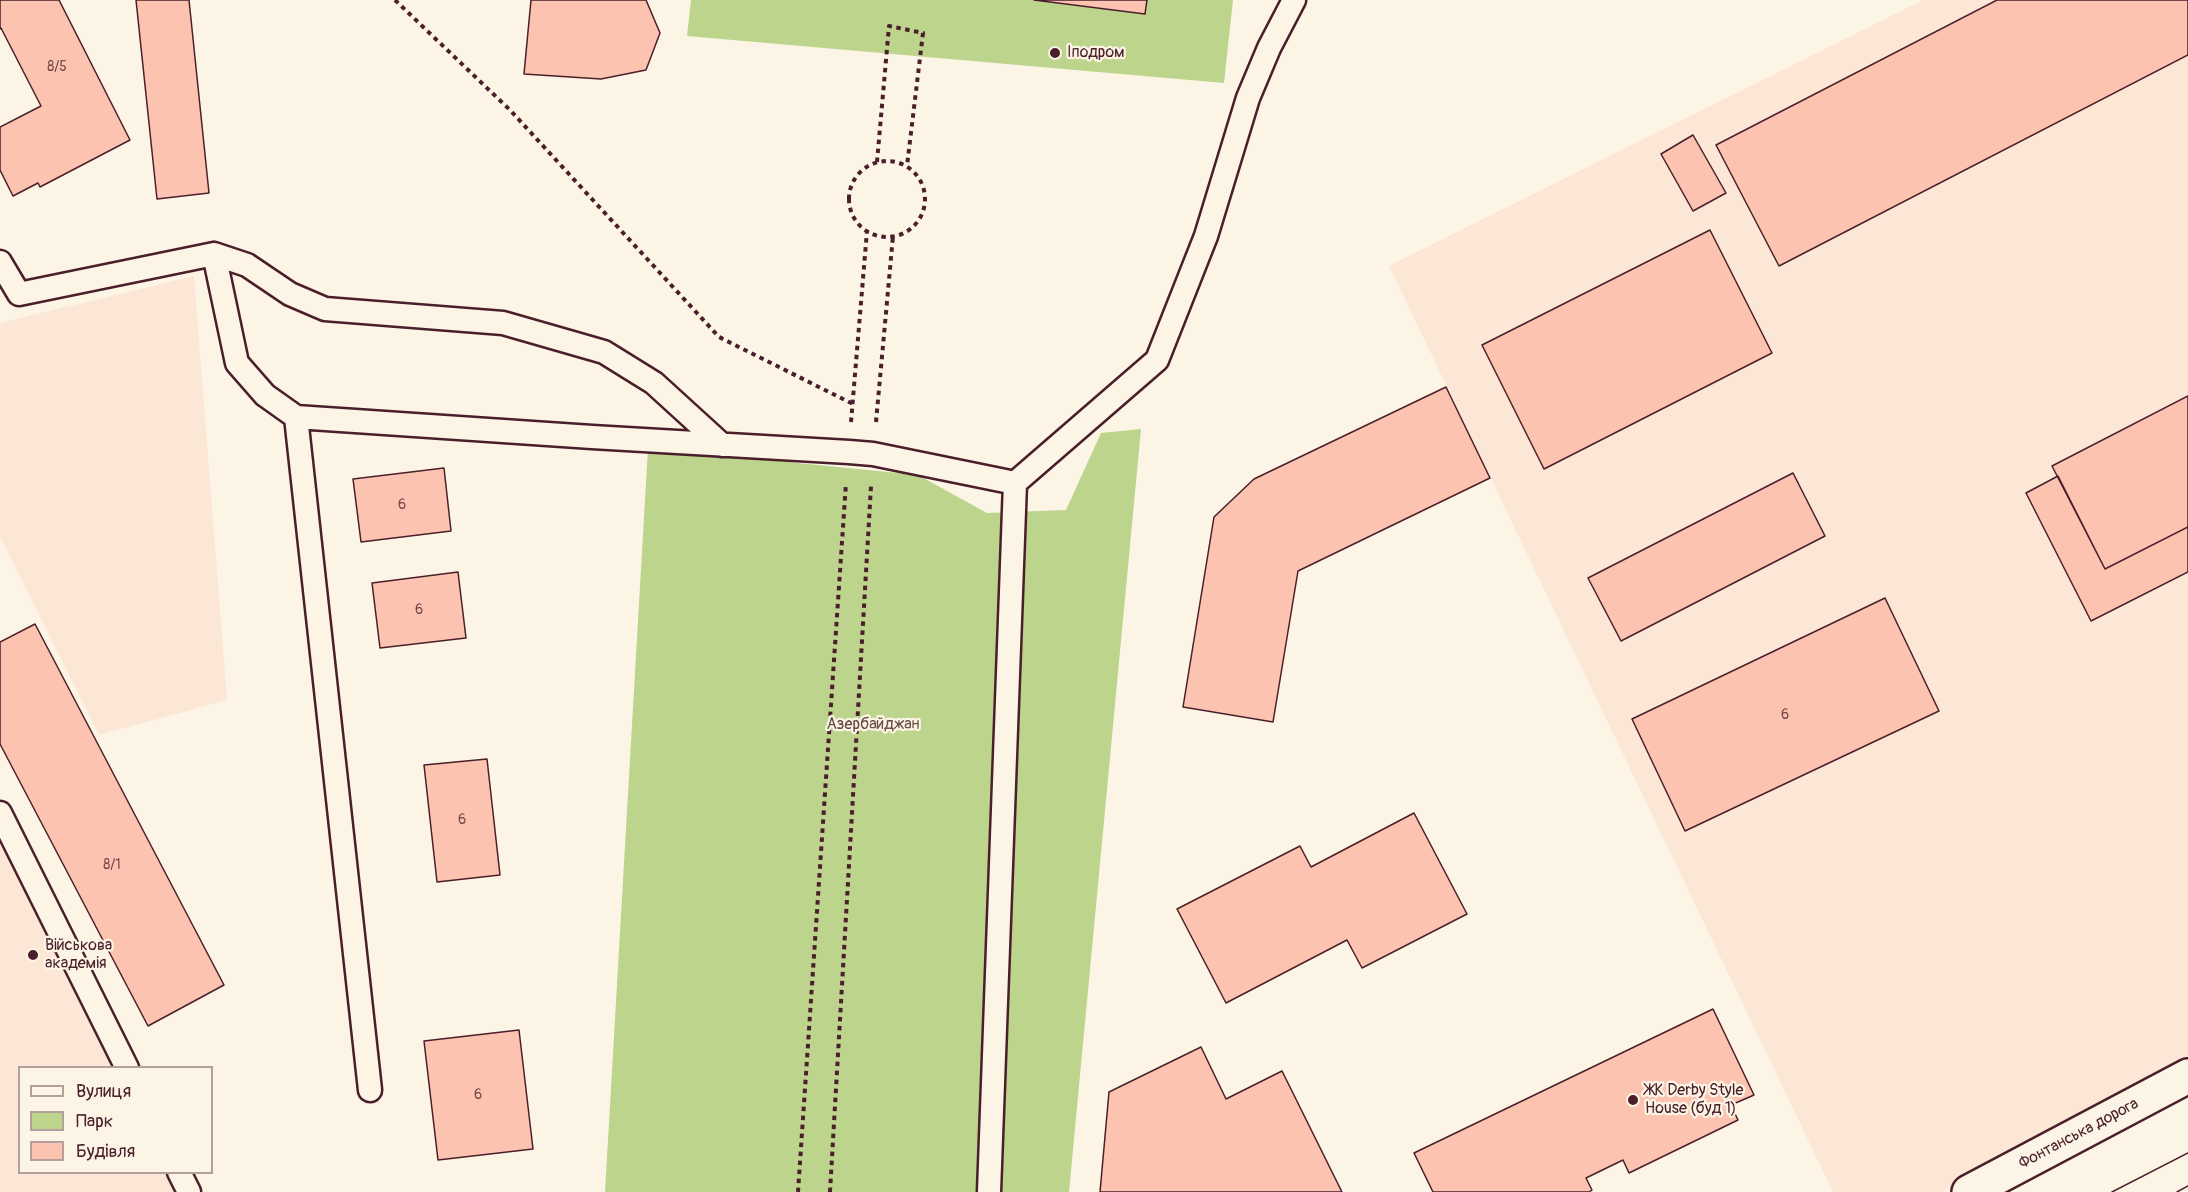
<!DOCTYPE html>
<meta charset="utf-8">
<style>
body{margin:0}
#map{position:relative;width:2188px;height:1192px;overflow:hidden;background:#fcf5e5;font-family:Pangolin,sans-serif}
canvas{display:block}
.legend{position:absolute;left:18px;top:1066px;width:195px;height:108px;box-sizing:border-box;background:#fcf5e5;border:2px solid #b59f9b;margin:0;padding:8px 10px;list-style:none;font-size:18px;color:#4a1f2b}
.legend li{display:flex;align-items:center;gap:12px;height:30px}
.legend b{width:30px;border:2px solid #b59f9b}
</style>
<div id="map">
<canvas width="2188" height="1192"></canvas>
<ul class="legend">
<li><b style="height:8px;background:#fcf5e5"></b>Вулиця</li>
<li><b style="height:16px;background:#bcd48b"></b>Парк</li>
<li><b style="height:16px;background:#fbc3b0"></b>Будівля</li>
</ul>
</div>
<script>
const g = document.querySelector('canvas').getContext('2d');
g.lineJoin = 'round';
function fill(path, color) {
  g.fillStyle = color;
  g.fill(path, 'evenodd');
}
function trace(path, color, width, dash) {
  g.strokeStyle = color;
  g.lineWidth = width;
  g.lineCap = dash ? 'butt' : 'round';
  g.setLineDash(dash || []);
  g.stroke(path);
}
function drawText(font, color, halo, rows, align = 'center') {
  g.font = font + ' Pangolin,sans-serif';
  g.lineWidth = 4.5;
  g.setLineDash([]);
  g.textBaseline = 'middle';
  g.strokeStyle = halo;
  g.fillStyle = color;
  for (const [text, x, y, turn = 0] of rows) {
    g.save();
    g.translate(x, y);
    g.rotate((+turn || 0) * Math.PI / 180);
    g.textAlign = isNaN(turn) ? turn : align;
    if (halo) g.strokeText(text, 0, 0);
    g.fillText(text, 0, 0);
    g.restore();
  }
}
fill(new Path2D(`
 M1923 0H2188V1067L1942 1192H1833L1389 266Z
 M194 276 227 700 99 735 0 537V323Z
 M0 842 130 1067 20 1068V1172L191 1173 202 1192H0Z`), '#fce6d5');
fill(new Path2D(`
 M691 0H1233L1224 83 687 36Z
 M1141 429 1069 1192H605L648 448 918 475 987 513 1066 510 1101 433Z`), '#bcd48b');
const building = new Path2D(`
 M0 0H59L130 140 40 187 38 183 13 196 0 170V127L41 106 1 28 0 29Z
 M136 0H189L209 193 157 199Z
 M531 0H646L660 33 646 70 601 79 524 74Z
 M1034 0H1147L1145 14Z
 M1997 0H2188V55L1779 266 1716 145Z
 M1693 135 1726 193 1693 211 1661 154Z
 M1710 230 1772 353 1544 469 1482 345Z
 M1446 387 1490 478 1298 571 1273 722 1183 707 1214 517 1254 479Z
 M2188 396V527L2105 569 2052 466Z
 M444 468 451 531 361 542 353 479Z
 M1793 473 1825 536 1621 641 1588 578Z
 M2058 476 2105 569 2188 527V572L2091 621 2026 493Z
 M458 572 466 638 380 648 372 583Z
 M1885 598 1939 711 1685 831 1632 719Z
 M35 624 224 985 148 1026 0 744V642Z
 M487 759 500 875 437 882 424 765Z
 M1414 813 1467 914 1362 968 1347 940 1226 1003 1177 909 1300 846 1311 867Z
 M1713 1009 1754 1095 1731 1105 1738 1120 1629 1173 1623 1160 1586 1178 1592 1190 1589 1192H1433L1414 1153Z
 M519 1030 533 1149 438 1160 424 1041Z
 M1201 1047 1226 1099 1282 1071 1342 1192H1100L1109 1092Z`);
fill(building, '#fbc3b0');
trace(building, '#4a1f2b', 1.5);
const service = new Path2D(`
 M214 254 237 363 265 395 296 417 592 437 849 452 873 454 1015 483
 M0 262 19 294 214 254 247 265 290 294 325 309 503 323 604 352 654 383 722 445
 M296 417 370 1090
 M0 813 127 1068
 M179 1172 189 1192
 M989 1192 1015 483 1157 360 1206 236 1248 98 1269 48 1294 0`);
const secondary = new Path2D(`
 M1969 1192 2188 1076`);
trace(service, '#4a1f2b', 27);
trace(secondary, '#4a1f2b', 38);
trace(new Path2D(`
 M395 0 510 110 719 337 853 404
 M849 199a38 38 0 1 1 76 0a38 38 0 1 1-76 0Z
 M877 162 889 26 923 33 907 166
 M851 422 867 231
 M876 422 893 236
 M798 1192 846 483
 M830 1192 871 486`), '#4a1f2b', 4, [4.5, 4.5]);
trace(service, '#fcf5e5', 22);
trace(secondary, '#fcf5e5', 33);
trace(new Path2D(`
 M2112 1192 2188 1153
 M2177 1192 2188 1186`), '#4a1f2b', 1.5);
for (const [x, y, r, color] of [
 [1055,53,6,"#4a1f2b"],
 [33,955,6,"#4a1f2b"],
 [1633,1100,6,"#4a1f2b"]
]) {
  const dot = new Path2D();
  dot.arc(x, y, r, 0, 2 * Math.PI);
  g.fillStyle = color;
  g.fill(dot);
  trace(dot, '#fcf5e5', 2);
}
drawText('14px', '#76484c', null, [
 ["8/5",57,67],
 ["6",402,505],
 ["6",419,610],
 ["6",1785,715],
 ["6",462,820],
 ["8/1",112,865],
 ["6",478,1095]
]);
drawText('16px', '#4a1f2b', '#fcf5e5', [
 ["Іподром",1067,53],
 ["Військова",45,946],
 ["академія",45,964],
 ["ЖК Derby Style",1645,1091],
 ["House (буд 1)",1645,1109]
], 'left');
drawText('16px', '#664c43', '#fcf5e5', [
 ["Азербайджан",873,725]
]);
drawText('16px', '#4a1f2b', '#fcf5e5', [
 ["Фонтанська дорога",2079,1134,-28]
]);
</script>
